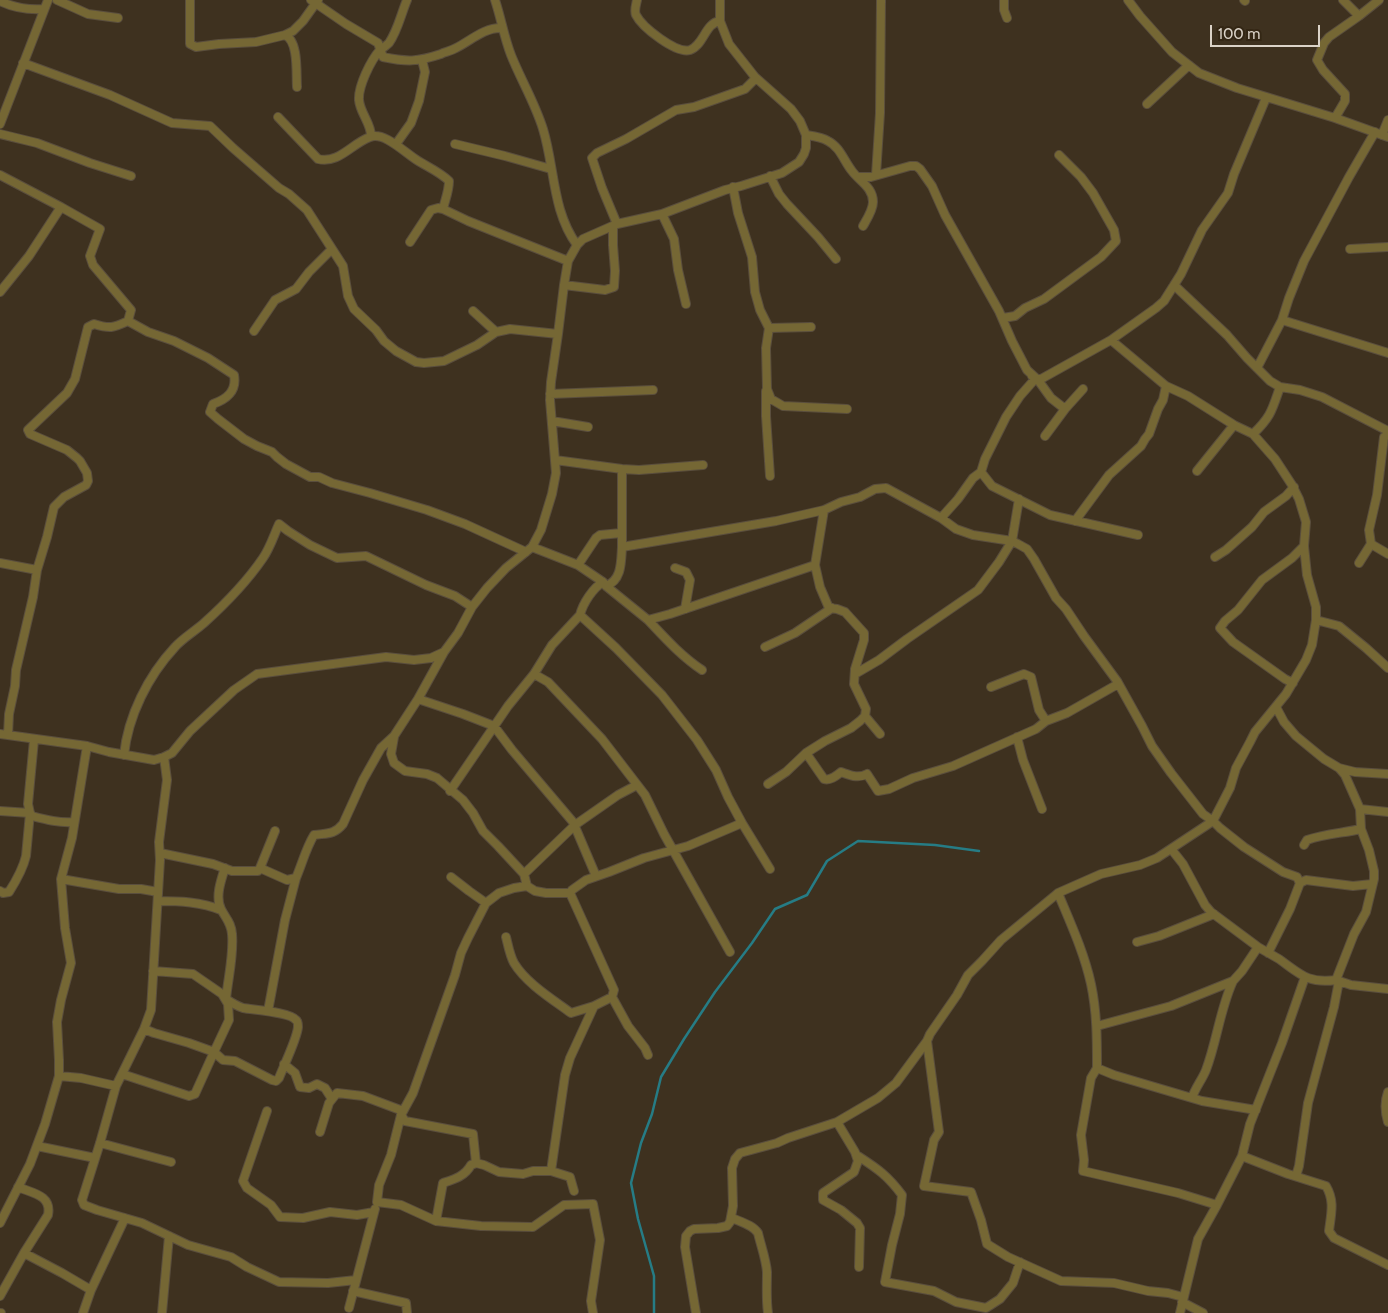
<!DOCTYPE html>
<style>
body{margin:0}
#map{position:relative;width:1388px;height:1313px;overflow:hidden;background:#3e311f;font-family:Cabin,sans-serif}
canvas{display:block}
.scale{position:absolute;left:1210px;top:25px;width:110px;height:22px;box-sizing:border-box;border:2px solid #dbd3c8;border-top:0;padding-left:6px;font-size:15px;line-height:18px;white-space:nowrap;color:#dbd3c8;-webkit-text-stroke:4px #342715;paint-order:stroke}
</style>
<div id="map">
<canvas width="1388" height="1313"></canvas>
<div class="scale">100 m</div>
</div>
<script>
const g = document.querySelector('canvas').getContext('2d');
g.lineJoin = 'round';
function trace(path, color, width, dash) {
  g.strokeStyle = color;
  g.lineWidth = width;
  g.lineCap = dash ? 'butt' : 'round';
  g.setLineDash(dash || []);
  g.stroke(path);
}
trace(new Path2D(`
 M654 1313V1276L638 1219 631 1183 641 1143 652 1114 661 1077 684 1039 715 992 752 943 775 909 807 895 827 861 858 841 935 845 979 851`), '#267c85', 2.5);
const street = new Path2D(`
 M57 0 88 14 118 18
 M190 0V44L196 47 219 44 256 42 285 35 293 31 303 21 318 0
 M311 0 346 24 378 43 383 57C407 62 417 62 441 54 445 52 451 51 456 48 470 41 485 27 502 28
 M495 0C501 18 504 37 511 55 521 80 535 103 543 129 555 168 552 211 577 245
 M637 0C636 5 634 11 636 15 642 27 676 54 690 50 704 45 705 23 720 21
 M1004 0V10L1007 18
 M1128 0 1140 16 1172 52 1199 73 1237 88 1335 118 1388 137
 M1244 0 1245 1
 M1343 0 1359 16
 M0 1C14 8 29 10 44 9
 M285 35C299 41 296 74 297 87
 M23 63 110 95 172 123 210 126 233 148 279 188 289 194 307 210 343 266 348 296 354 309 376 330 384 341 396 351 416 362 424 363 444 361 477 345 496 332 510 329 558 334
 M1147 104 1189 65
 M278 117 318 159C339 164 351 144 370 137 385 131 407 155 420 162 430 168 441 173 449 181 449 191 445 200 443 209L468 221 568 261
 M1335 118 1345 101V94L1323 70 1317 60 1324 43 1329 37 1359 16 1379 0
 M0 124 48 0
 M0 134 37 143 90 163 131 176
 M806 135C813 136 822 137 828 141 840 147 844 161 852 171 859 181 873 187 873 202 873 210 867 219 863 226
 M1382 135 1388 120
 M371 136C371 123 360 113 359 100 358 86 371 60 380 50 383 48 386 46 389 43 398 30 401 14 407 0
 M396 144 411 123 419 101 425 72 422 60
 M455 144 505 156 551 169
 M0 175 61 207 100 229 90 256 93 265 131 310 128 321C113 328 110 329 94 324L88 327 75 379 67 393 28 430 30 434 67 450 77 458 80 461 87 473 88 481 86 485 64 497 54 507 47 537 37 570 33 597 16 670 15 686 9 714 8 735
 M876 175 880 113 881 0
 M770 176 779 194 787 204 818 237 836 259
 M859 177H871L910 166H916L920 169 932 186 945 215 999 311 1012 341 1027 370 1038 380 1051 398 1065 409
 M733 187 738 213 752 257 755 292 760 310 769 328 766 348 767 389 771 399 783 406 847 409
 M662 214 674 239 678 270 686 304
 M617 224 602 188 592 158 597 153 626 139 676 110 694 107 745 89 756 78
 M410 242 431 210 438 208 443 209
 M1350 249 1388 247
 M564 285 605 290 614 287 615 271 613 245V226
 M1174 285 1227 335 1247 358 1270 381 1280 387 1300 390 1322 397 1388 431
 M0 292 29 256 61 207
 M473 311 496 332
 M1003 318 1015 316 1025 308 1044 299 1101 257 1116 241 1114 230 1093 193 1081 177 1059 155
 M1282 320 1388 353
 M128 321 148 332 174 341 208 358 234 375C237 391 227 399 213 404L210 412 218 419 244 439 257 446 272 452 277 457 286 464 310 477H319L332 483 370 493 427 510 465 524 526 552
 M769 328 811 327
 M254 331 275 300 296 289 309 272 332 249
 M1257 368 1282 320 1289 298 1304 261 1349 177 1375 132
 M1032 376 1035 379H1041L1111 340 1156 308 1164 301 1181 274 1202 230 1228 193 1234 174 1266 98
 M766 391V416L770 476
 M550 394 653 390
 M552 421 588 427
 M1253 434C1271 417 1272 410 1280 387
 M1045 436 1065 409 1083 389
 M555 460 622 469 639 470 703 465
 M622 469V547
 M1197 471 1234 425
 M981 472 992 486 1050 515 1138 535
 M941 518 958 499 973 478 981 472 985 459 1006 417 1020 396 1035 379
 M1075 521 1109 475 1141 446 1145 439 1149 434 1158 409 1163 400 1166 386
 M532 547 578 565 603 582 606 586C622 580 621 562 622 547L776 521 824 510 841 502 860 497 875 489 886 488 941 518 956 529 973 535 1012 541 1018 544 1027 549 1034 559 1056 598 1066 609 1084 636 1117 681 1142 726 1152 746 1171 773 1203 814 1213 821 1220 828 1244 847 1283 872 1297 877 1300 883 1290 909 1268 953
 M1388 554 1371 544 1369 530 1377 495 1384 437 1388 435
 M1215 557 1226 550 1252 527 1264 512 1286 496 1294 487
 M0 563 37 570
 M1359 563 1371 544
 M578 565 596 538 600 535 621 533
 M675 568 686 572 690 580 685 609
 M603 582C593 588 583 603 580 615L616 648 662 695 697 740 716 770 728 797 742 823 770 869
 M606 586 648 620 670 614 815 565
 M648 620C665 638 681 656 702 670
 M1316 620 1339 626 1366 648 1388 668
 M765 647 795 633 832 608
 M534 674 548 682 602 739 645 795 664 834 730 952
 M855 674 879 660 907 639 978 590 999 562 1012 541 1019 499
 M1293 683 1285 679 1233 642 1220 628 1225 621 1238 610 1262 580 1292 558 1304 546
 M991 687 1024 674 1031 677 1039 710 1046 721
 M418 699 463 714 494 726 512 750 573 822 596 876
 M1276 707 1284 722 1296 736 1324 759 1339 768 1345 775 1360 809 1361 829 1369 850 1374 871V879L1366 912 1354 934 1336 980 1339 981 1334 1007 1308 1103 1299 1166 1296 1176
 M865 716 880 734
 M0 734 87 746 109 752 154 760 164 757 172 753 190 731 234 690 257 674 386 657 414 660 431 658 444 652 458 633 472 607 487 588 506 568 532 547 541 530 552 494 556 473 550 400 551 382 558 334 564 285 568 261 577 245 583 239 617 224 662 214 725 190 741 186 782 173 799 162 804 154 806 148V135L800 121 791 109 755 77 729 44 720 21V0
 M394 737 391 754 394 763 405 771 427 774 437 778 463 800 473 813 483 831 498 846 524 874 527 886 535 891 546 893H570
 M1017 737 1023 760 1042 809
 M806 753 824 779C830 781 836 776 841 772 850 775 858 779 867 774L878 791 889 789 913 778 953 766 1036 729 1046 721 1067 713 1118 684
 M124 755C128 716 148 676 175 647 183 638 195 631 204 623 224 605 248 580 263 558 270 548 274 535 279 524L288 531 310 545 337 558 366 556 426 585 455 596 472 607
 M164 757 167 780 159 842 160 860 151 1010 144 1029 116 1086 100 1143 82 1200 84 1205 97 1210 142 1223 188 1245 231 1257 247 1267 279 1282 328 1283 356 1280
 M1339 768 1355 772 1388 774
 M768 784 786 772 806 753 825 741 851 728 860 721 865 716 866 709 854 684 855 669 864 640V633L845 612 837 609 829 608 820 587 815 565 824 510
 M450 791 508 706 534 674 552 645 580 615
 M1360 809 1388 812
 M0 811 30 813 28 804 34 740
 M1304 845 1307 840C1324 834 1343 833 1361 829
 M160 853 213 864 232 871H258L260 868 287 880 296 878 285 920 268 1011
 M260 868 275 831
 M524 874 575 825 618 795 637 785
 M451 877 469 891 486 903
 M296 878C302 864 306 848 314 835 327 833 334 835 343 824L363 780 381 748 394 736 418 699 444 652
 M61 879 119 889H141L158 892
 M1300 883 1306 880 1353 886 1372 884
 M527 886 514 888 499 893 486 903 468 938 461 953 455 975 413 1093 401 1115 391 1155 379 1185 377 1202 401 1205 436 1221 443 1183C455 1179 465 1176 471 1165L476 1163 484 1165 499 1172 523 1174 533 1171H551L570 1177 574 1191
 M0 891 3 893 9 892C16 881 23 869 26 856L30 813 32 816C47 820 59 823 74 822
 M570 893 572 890 586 880 609 872 644 858 688 846 742 823
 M1058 893C1070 922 1084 952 1091 984 1097 1012 1097 1040 1097 1068L1114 1075 1202 1101 1256 1110
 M158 901C180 901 201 902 221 910
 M506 937C508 945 510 956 514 963 526 983 552 999 571 1013L594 1006
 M1137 942 1159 936 1214 914
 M1258 947C1265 951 1272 955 1279 959 1300 974 1308 984 1336 980
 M153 971 193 974 222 994 228 1004 229 1020 214 1052 223 1060 235 1061 272 1080 276 1081 279 1078C284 1065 297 1039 298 1027 298 1024 298 1021 296 1020 290 1012 254 1010 243 1008 237 1006 232 1003 226 999 228 978 234 955 232 934 231 922 226 919 221 909 215 897 221 880 225 868
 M1339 981 1351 985 1388 989
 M612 997 628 1026 645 1048 648 1055
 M1097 1026 1171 1006 1233 981 1242 971 1258 947 1211 912 1205 905 1183 864 1172 850
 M927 1041 939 1132 934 1140 924 1186 971 1192 981 1220 987 1244 1008 1257 1061 1281 1114 1283 1148 1291 1168 1293 1183 1297
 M284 1064 295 1073 300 1087 309 1088 317 1084 325 1088 332 1099
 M1097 1068 1091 1078 1081 1135 1084 1160 1083 1171 1178 1193 1217 1205
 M122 1074 189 1096 195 1094 214 1052 189 1043 154 1033 144 1029
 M59 1076 81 1078 116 1086
 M1388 1092C1384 1103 1385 1112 1388 1122
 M1192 1098C1195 1088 1202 1080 1206 1070 1217 1041 1220 1009 1233 981
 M267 1111 243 1181 247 1188 271 1205 280 1217 303 1218 330 1212 357 1215 374 1212
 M401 1115 405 1121 473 1134 476 1163
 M837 1122 855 1152 858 1161 854 1172 823 1193V1200L841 1210 857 1223 860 1228 859 1267
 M320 1132 329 1103 337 1093 363 1096 403 1111
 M100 1143 171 1162
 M37 1146 95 1158
 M858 1156C878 1169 888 1176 902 1195L900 1214 892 1245 885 1282 934 1291 956 1302 986 1308 1000 1299 1013 1283 1020 1262
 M1242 1156 1288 1174 1326 1186C1335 1201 1331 1214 1329 1231L1334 1238 1388 1265
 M551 1171 565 1075 570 1058 594 1006 612 997 614 990 570 893
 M732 1218C741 1222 753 1225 758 1233 761 1246 766 1259 767 1272 767 1286 766 1299 768 1313
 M436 1221 481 1226 533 1227 564 1205 593 1204 600 1240 591 1301 593 1313
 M0 1223 30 1164 45 1124 59 1076V1060L57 1022 61 1000 71 963 65 928 61 879 72 838 87 746
 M24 1253 62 1273 91 1290
 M353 1291 406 1303 407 1313
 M0 1296 24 1253 48 1215C52 1195 32 1193 18 1187
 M1182 1302 1203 1313
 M349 1308 375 1209
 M0 1313H1
 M83 1313 91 1290 125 1218
 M162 1313 169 1236
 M696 1313 685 1247 686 1236 690 1231 694 1229 718 1228 727 1226 730 1222 733 1206 732 1168 735 1159 740 1153 777 1143 788 1138 837 1122 878 1098 896 1083 927 1041 930 1034 957 995 968 975 982 961 1001 940 1058 893 1101 874 1140 865 1157 858 1213 821 1230 788 1236 768 1250 742 1255 732 1286 694 1306 660 1312 645 1316 620V607L1307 575 1304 546 1306 522 1299 499 1292 485 1275 459 1253 434 1234 425 1188 396 1166 386 1111 340
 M1180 1313 1198 1239 1217 1205 1242 1156 1250 1124 1282 1043 1305 977`);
trace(street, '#5a4e3d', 10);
trace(street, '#756734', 8);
</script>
